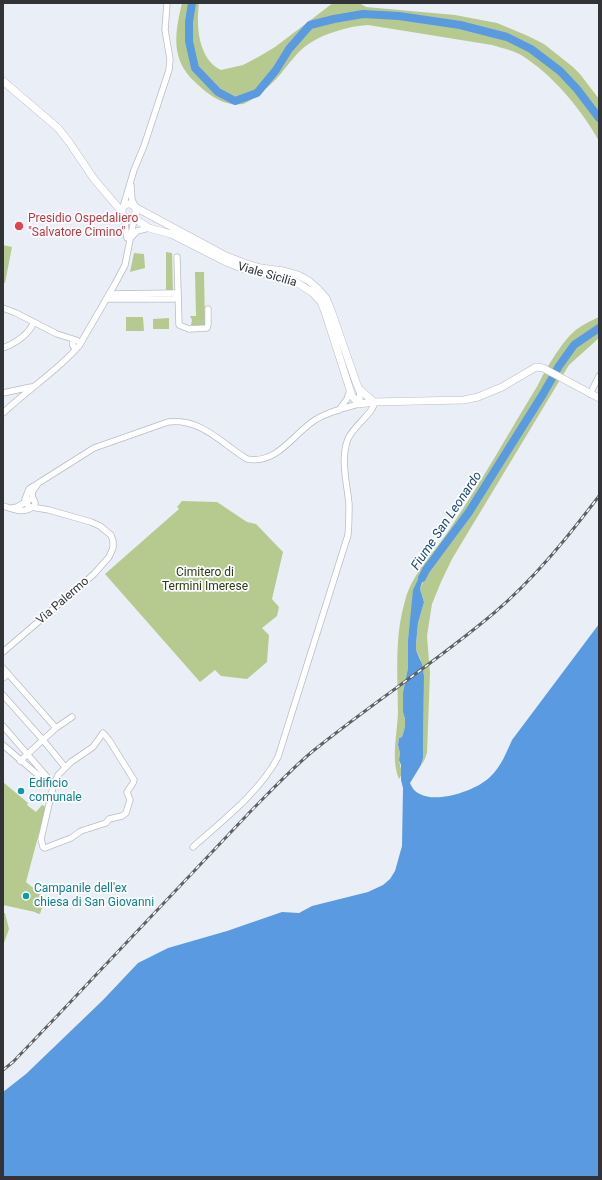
<!DOCTYPE html>
<style>
body{margin:0}
#map{position:relative;width:602px;height:1180px;overflow:hidden;background:#eaeff7;font-family:Roboto,sans-serif}
canvas{display:block}
.frame{position:absolute;inset:0;border:4px solid #323336;pointer-events:none}
</style>
<div id="map">
<canvas width="602" height="1180"></canvas>
<div class="frame"></div>
</div>
<script>
const g = document.querySelector('canvas').getContext('2d');
g.lineJoin = 'round';
function fill(path, color) {
  g.fillStyle = color;
  g.fill(path, 'evenodd');
}
function trace(path, color, width, dash) {
  g.strokeStyle = color;
  g.lineWidth = width;
  g.lineCap = dash ? 'butt' : 'round';
  g.setLineDash(dash || []);
  g.stroke(path);
}
function drawText(font, color, halo, rows, align = 'center') {
  g.font = font + ' Roboto,sans-serif';
  g.lineWidth = 3.5;
  g.setLineDash([]);
  g.textBaseline = 'middle';
  g.strokeStyle = halo;
  g.fillStyle = color;
  for (const [text, x, y, turn = 0] of rows) {
    g.save();
    g.translate(x, y);
    g.rotate((+turn || 0) * Math.PI / 180);
    g.textAlign = isNaN(turn) ? turn : align;
    if (halo) g.strokeText(text, 0, 0);
    g.fillText(text, 0, 0);
    g.restore();
  }
}
fill(new Path2D(`
 M182 3H199C196 26 198 59 221 70L243 65 260 56 275 47 333 3H359L366 7 455 15 497 23 528 36 544 44 573 67 580 74 599 99V141C582 110 552 74 521 55 512 50 502 48 492 45L368 25C350 26 325 33 310 43 296 52 288 66 277 78 271 85 251 102 243 104 224 107 207 94 195 82 170 59 175 33 182 3Z
 M3 245 12 247 5 283 3 282Z
 M166 252 172 253 173 291H166Z
 M134 253 144 254 145 268 130 272Z
 M195 272H204L205 325H191L192 320 190 316H196Z
 M126 317H143L144 331H126Z
 M599 317V338L569 365 452 559 441 582 432 604 427 636 430 673 427 753 424 761 421 765 423 758 424 676 420 658 416 650V644L418 623 424 602 420 589 426 575 421 573 414 590 408 640V668L403 692V712L405 719V727L402 737 399 738 398 745 400 753 399 760 402 774 399 779C391 759 397 735 398 713 398 676 394 638 405 601 412 573 436 551 451 527 482 481 509 432 538 385 545 370 564 338 577 329 584 324 592 320 599 317Z
 M169 318V329H153V319Z
 M182 501 217 502 247 522 256 524 283 552 272 599 279 607 277 616 262 628 269 635 267 662 247 679 221 676 215 670 200 682 105 574 179 509 177 507Z
 M3 782 28 803 27 805 36 812 42 805 46 807 26 882 49 901 42 908 40 914 36 913 35 912 3 905Z
 M3 913H5L9 929 4 943 3 954Z`), '#b6ca90');
fill(new Path2D(`
 M426 570 420 589 424 602 418 623 416 644V650L422 664 424 676 423 758 421 765 410 783C420 811 475 792 490 777 501 767 506 753 512 740L599 624V1177H3V1092L26 1074 103 1000 138 963 168 948 227 931 282 912 299 913 312 906 368 892 383 885 390 879 395 871 402 846 403 788 401 780V765L399 760 400 753 398 745 399 738 402 737 405 727V719L403 712V692L408 668V640L413 590 421 573Z`), '#599ae0');
trace(new Path2D(`
 M192 3 189 22V41L195 68 218 92 235 101 257 93 276 70 289 49 310 25 334 19 363 14 399 16 460 25 507 37 531 49 560 71 577 89 599 118
 M422 578 426 570 469 512 543 394 559 366 574 345 599 328`), '#599ae0', 8);
const minor = new Path2D(`
 M131 185 132 200 135 206
 M123 207 134 170 144 146 169 70 170 59 165 30 167 3
 M124 216 127 238
 M130 239 137 231 149 228
 M177 257 179 325 189 329 207 328 208 325V309
 M106 299H174L177 296 175 293 109 294
 M3 308 16 313 57 334 76 340
 M72.5 344a3.5 3.5 0 1 1 7 0a3.5 3.5 0 1 1-7 0Z
 M79 346 115 284 125 265 135 215
 M3 348C16 343 28 335 34 322
 M3 393 31 387
 M590 394 599 376
 M339 410 347 399 350 390
 M3 413C27 390 56 372 78 347
 M27 503a4 4 0 1 1 8 0a4 4 0 1 1-8 0Z
 M34 500C30 494 33 490 37 485
 M28 505 25 499 29 489 94 448 168 422C201 418 221 443 247 459 277 465 293 434 315 420 328 412 344 408 359 404L360 399 359 389
 M3 506C13 509 23 514 33 507
 M12 508 17 507 29 500
 M3 652 94 574 109 557 113 548V541L111 535 100 526 91 522 49 510 31 507
 M3 668 56 728
 M3 678 8 674
 M3 695 43 740 65 767
 M3 726 54 785
 M103 733 109 740 134 780 133 783 127 792 130 800 126 813 122 816 109 819 106 823 81 831 71 838 45 848 43 847 41 839 53 787 58 775 71 762 93 747Z
 M3 745 51 786
 M20 761 56 728 72 717
 M193 847C222 821 260 792 278 757L348 535C349 524 349 514 349 504 347 483 340 458 348 439 353 426 376 411 374 402`);
const major = new Path2D(`
 M3 81 58 128 69 142 94 179 122 212
 M122 211a7 7 0 1 1 14 0a7 7 0 1 1-14 0Z
 M135 207 226 256 244 263 261 268 284 271 298 275 309 281 318 289 326 298 331 310 356 382 359 389 374 402
 M132 217 149 228 171 234 224 261 244 269 282 277 296 282 313 293 321 302 325 312 352 396 359 404 374 402 464 400 478 397 502 387 536 367 543 368 599 398`);
trace(minor, '#b8bcc4', 7);
trace(major, '#b8bcc4', 8);
trace(minor, '#fff', 5.5);
trace(major, '#fff', 7);
const rail = new Path2D(`
 M3 1070 13 1062 59 1014 248 814C269 793 290 770 313 751 372 703 436 662 494 613 534 579 567 538 599 496`);
trace(rail, '#5e6064', 3);
trace(rail, '#fbfcfe', 1.5, [4.5]);
for (const [x, y, r, color] of [
 [19,226,5,"#e0444e"],
 [21,791,4,"#0f9aa8"],
 [26,896,4,"#0f9aa8"]
]) {
  const dot = new Path2D();
  dot.arc(x, y, r, 0, 2 * Math.PI);
  g.fillStyle = color;
  g.fill(dot);
  trace(dot, '#fbfcfe', 1.5);
}
drawText('12px', '#be3a42', '#fbfcfe', [
 ["Presidio Ospedaliero",28,219],
 ["\"Salvatore Cimino\"",28,233]
], 'left');
drawText('12px', '#323336', '#fbfcfe', [
 ["Viale Sicilia",267,275,16],
 ["Via Palermo",63,601,-41]
]);
drawText('12px', '#2f3b14', '#fbfcfe', [
 ["Cimitero di",205,573],
 ["Termini Imerese",205,587]
]);
drawText('12px', '#0d838f', '#fbfcfe', [
 ["Edificio",29,784],
 ["comunale",29,798],
 ["Campanile dell'ex",34,889],
 ["chiesa di San Giovanni",34,903]
], 'left');
drawText('italic 13px', '#1c4977', '#fbfcfe', [
 ["Fiume San Leonardo",447,521,-56]
]);
</script>
